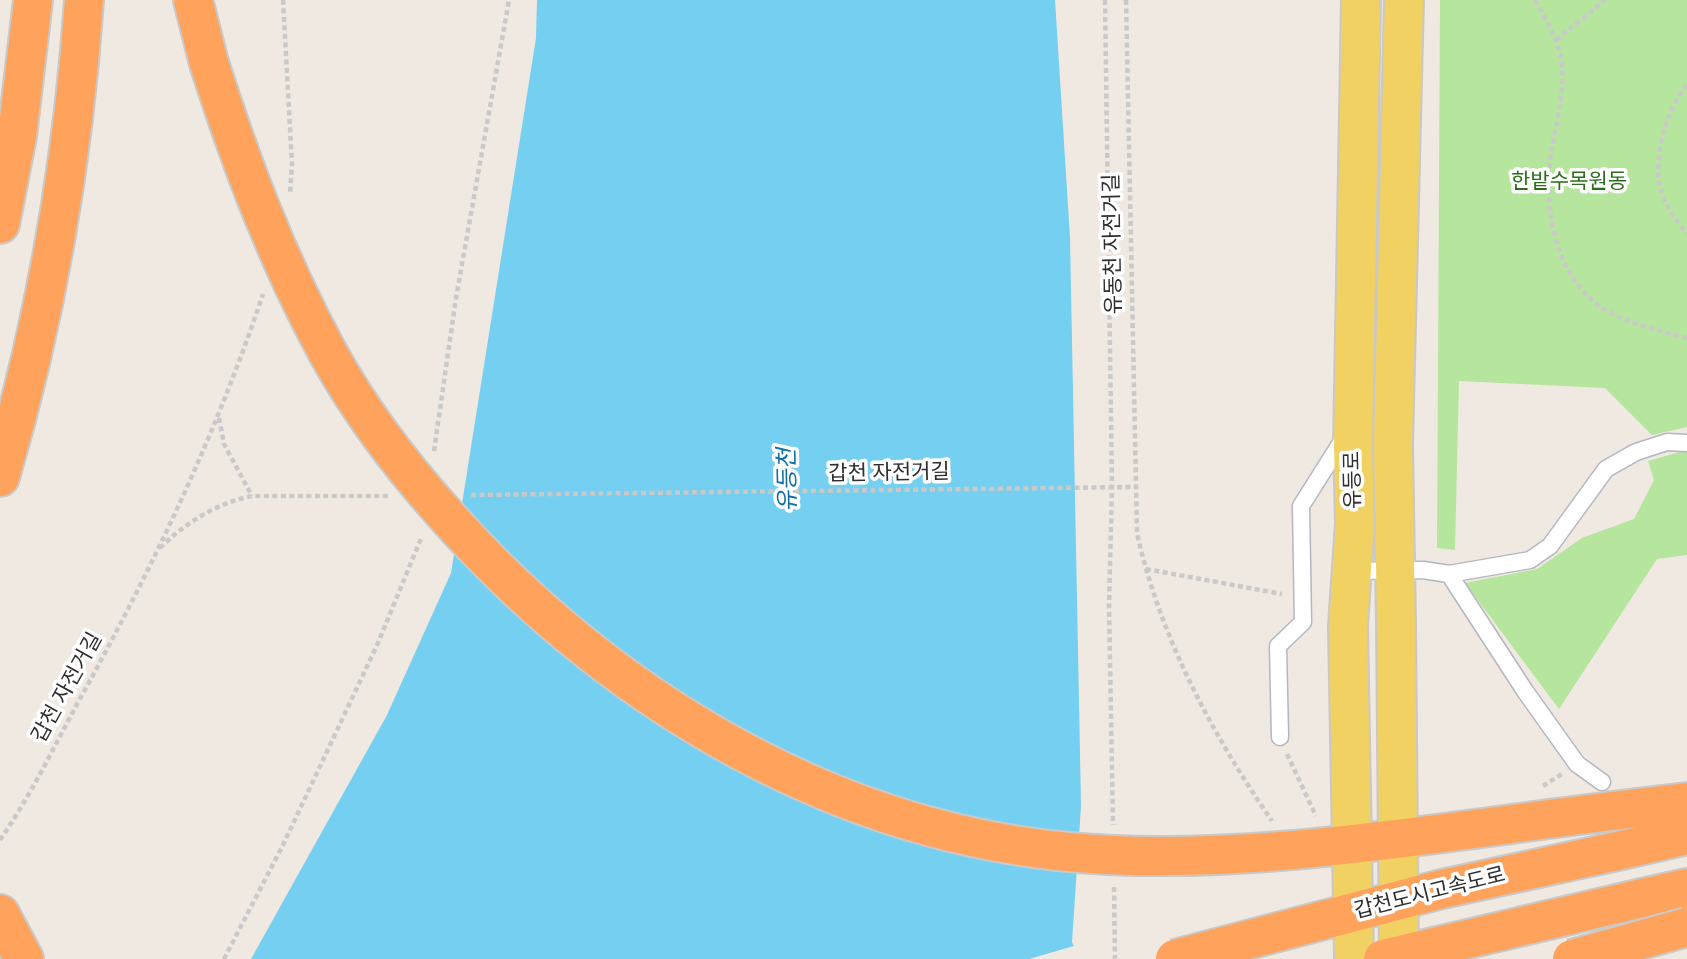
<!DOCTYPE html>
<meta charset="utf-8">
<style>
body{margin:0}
canvas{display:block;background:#efe9e1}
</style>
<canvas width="1687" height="959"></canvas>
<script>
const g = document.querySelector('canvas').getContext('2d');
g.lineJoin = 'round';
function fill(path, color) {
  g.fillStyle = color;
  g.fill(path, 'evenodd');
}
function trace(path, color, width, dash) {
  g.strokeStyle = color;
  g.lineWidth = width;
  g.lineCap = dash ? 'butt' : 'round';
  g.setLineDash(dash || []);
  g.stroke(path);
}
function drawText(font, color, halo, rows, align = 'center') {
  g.font = font + ' Poppins,"Noto Sans KR",sans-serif';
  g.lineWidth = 7;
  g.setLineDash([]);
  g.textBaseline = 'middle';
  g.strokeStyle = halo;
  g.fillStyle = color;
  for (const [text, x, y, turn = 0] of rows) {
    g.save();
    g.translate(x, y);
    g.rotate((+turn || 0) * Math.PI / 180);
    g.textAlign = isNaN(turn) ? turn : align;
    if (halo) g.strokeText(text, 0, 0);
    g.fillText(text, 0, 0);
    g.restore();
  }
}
fill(new Path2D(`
 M1440 0H1687V427L1652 435 1605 388 1459 381 1455 550 1437 548Z
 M1687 450V555L1657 559 1559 709 1465 583 1537 569 1582 538 1634 519 1654 480 1648 461Z`), '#b6e59e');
fill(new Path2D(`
 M537 0H1055L1070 238 1081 806 1072 942 1080 959H251L387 715 451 573 536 38Z`), '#75cff0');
fill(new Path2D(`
 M1077 945 1084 959H1029Z`), '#efe9e1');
const lane = new Path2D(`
 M1351 571 1423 570 1449 574 1530 560 1550 546 1606 469 1636 452 1667 442 1687 443
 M1449 574 1525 691 1577 764 1602 782
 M1280 737 1278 646 1303 622 1301 506 1344 438`);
const primary = new Path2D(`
 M1396 624 1393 443 1404 0
 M1348 626 1355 523 1353 446 1361 0`);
const highway = new Path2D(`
 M193 0 209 63
 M0 224 17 136 33 0
 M0 477C46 319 73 165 84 0
 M1612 811 1687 802
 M1622 850 1687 835
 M1642 898 1687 888
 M0 914 24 959`);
trace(lane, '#b4b7c1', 19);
trace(primary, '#c9c9c9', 42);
trace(highway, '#c9c9c9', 42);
trace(new Path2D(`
 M283 0 292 164 290 195
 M1105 0 1112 487 1109 605 1113 825
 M1126 0 1137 533C1160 637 1212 734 1272 821
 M1535 0C1545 19 1557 37 1561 58 1566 87 1556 125 1551 154 1543 212 1555 283 1611 313 1634 325 1662 331 1687 338
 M1556 40 1605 0
 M1687 85C1667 108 1655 152 1659 182 1662 201 1675 219 1687 234
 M219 418 224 444 252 496
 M434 451 456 298 509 0
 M471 495 1135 487
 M160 548C185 523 217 503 252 496H388
 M1146 569 1282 594
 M1287 754 1316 816
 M1543 786 1562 774
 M0 840C29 798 52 751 76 706 151 571 214 440 263 294
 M1114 887 1115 959
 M224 959 283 845 378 643 422 536`), '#c9c9c9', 4.5, [5, 3.5]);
trace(lane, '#fff', 16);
trace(primary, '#f2d163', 38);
trace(highway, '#ffa35c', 38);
const primaryBridge = new Path2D(`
 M1396 624 1399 959
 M1348 626 1354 959`);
const highwayBridge = new Path2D(`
 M209 63C242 166 277 259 328 353 360 411 400 464 444 513 602 691 818 825 1058 851 1235 870 1436 832 1612 811
 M1175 959 1442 889 1622 850
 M1383 959 1642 898
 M1572 959 1687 927`);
trace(primaryBridge, '#c9c9c9', 42, []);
trace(highwayBridge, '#c9c9c9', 42, []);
trace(primaryBridge, '#f2d163', 38);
trace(highwayBridge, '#ffa35c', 38);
drawText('21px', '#2c6e1b', '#fff', [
 ["한밭수목원동",1569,183]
]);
drawText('21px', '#2e2e2e', '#fff', [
 ["유동천 자전거길",1114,244,-91],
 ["갑천 자전거길",889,474,-1],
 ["유등로",1354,480,-91],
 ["갑천 자전거길",68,688,-61],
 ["갑천도시고속도로",1430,894,-14]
]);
drawText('italic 23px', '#0d6fa3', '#fff', [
 ["유등천",789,480,-91]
]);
</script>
